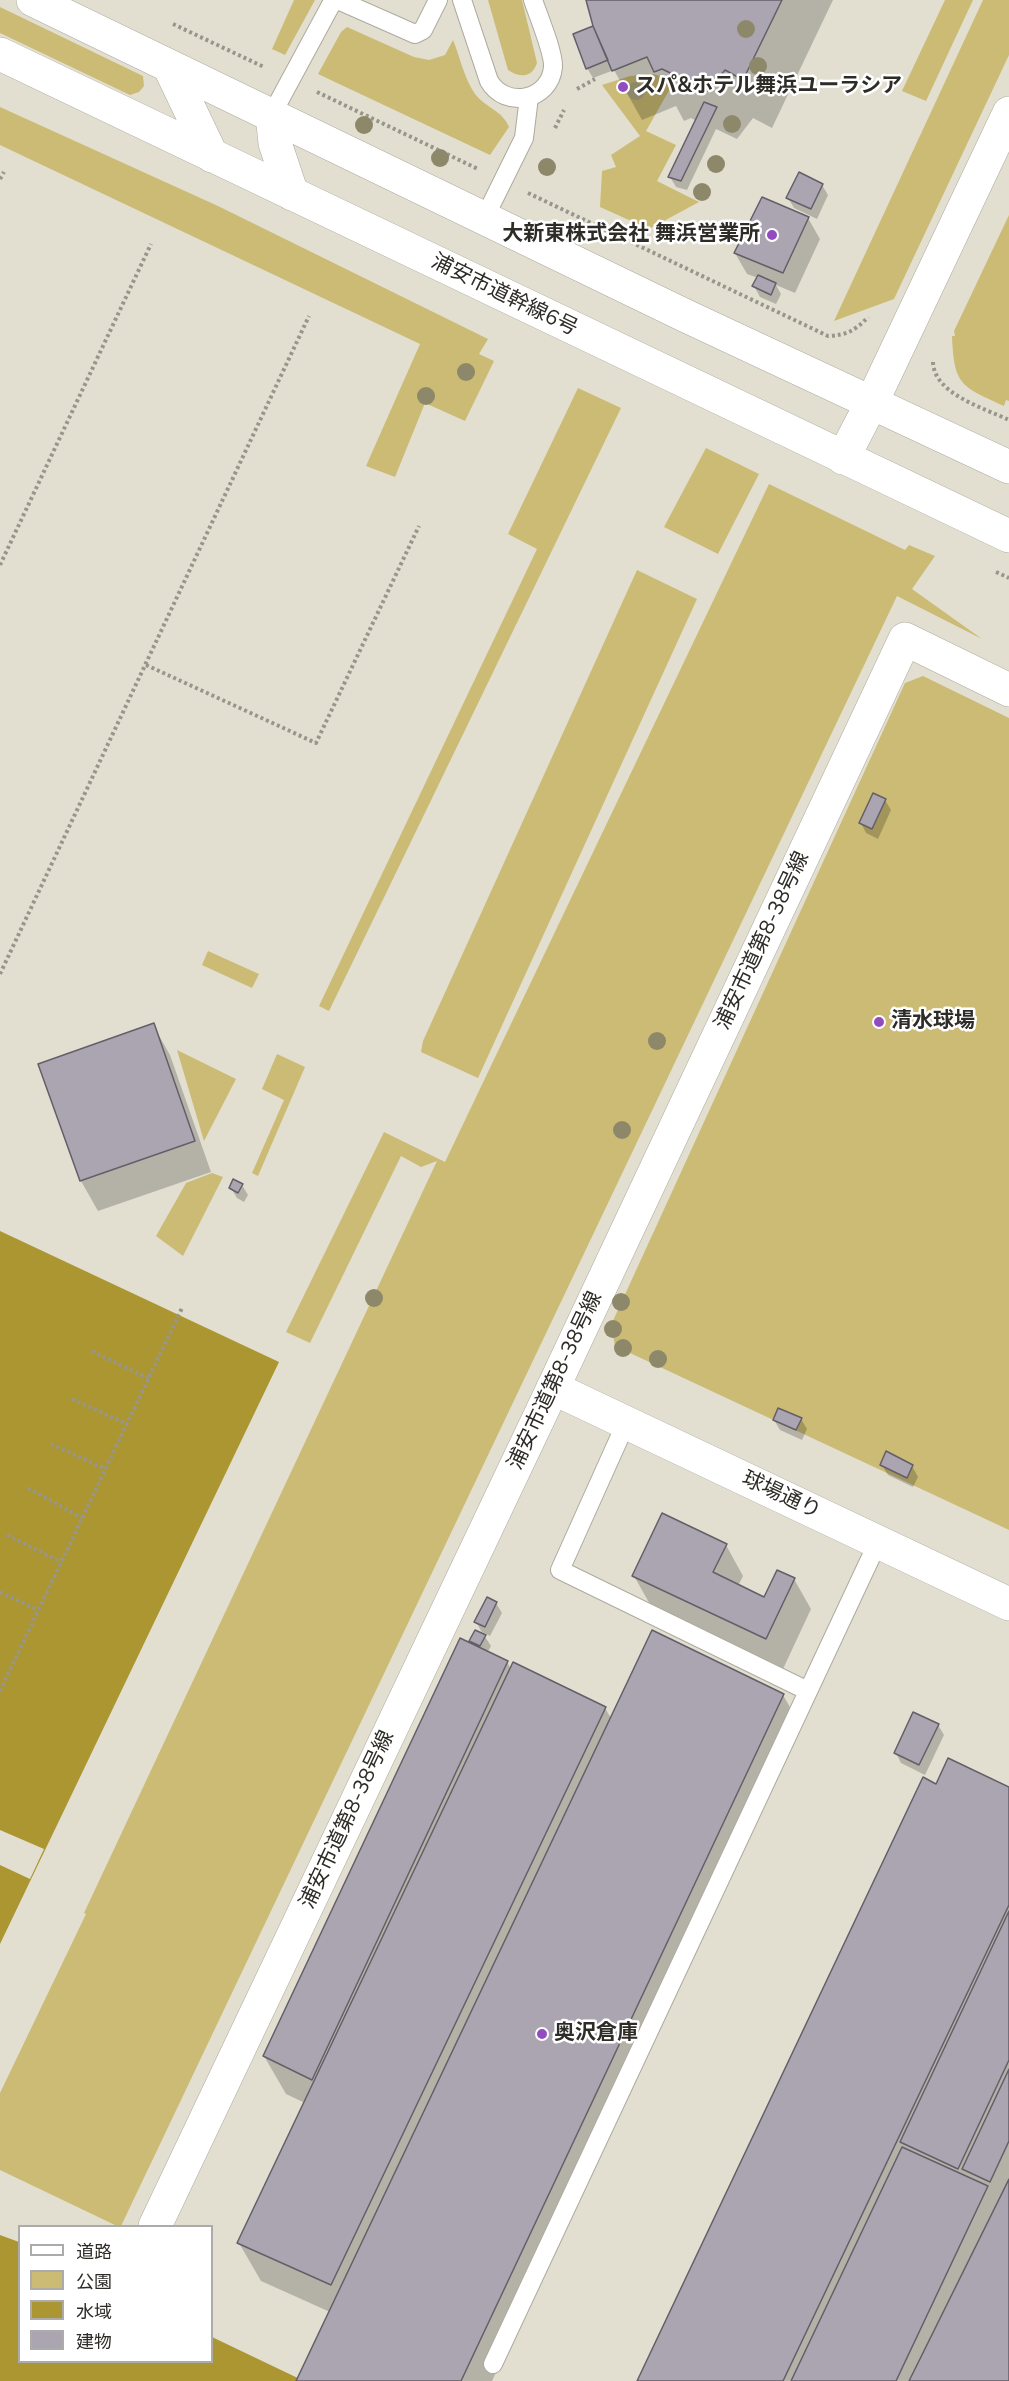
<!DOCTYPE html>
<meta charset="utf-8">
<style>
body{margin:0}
#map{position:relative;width:1009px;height:2381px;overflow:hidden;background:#e2dfd1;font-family:"Nunito Sans","Noto Sans JP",sans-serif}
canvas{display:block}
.legend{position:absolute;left:18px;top:2225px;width:195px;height:138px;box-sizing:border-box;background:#fff;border:2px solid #ababa9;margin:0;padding:8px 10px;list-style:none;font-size:18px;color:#2e2c27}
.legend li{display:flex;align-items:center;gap:12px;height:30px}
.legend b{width:30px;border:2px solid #ababa9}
</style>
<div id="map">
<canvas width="1009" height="2381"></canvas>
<ul class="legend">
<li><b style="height:8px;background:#fff"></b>道路</li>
<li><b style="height:16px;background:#cbbb74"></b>公園</li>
<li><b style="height:16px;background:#ab9632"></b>水域</li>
<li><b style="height:16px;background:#aba5b1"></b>建物</li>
</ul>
</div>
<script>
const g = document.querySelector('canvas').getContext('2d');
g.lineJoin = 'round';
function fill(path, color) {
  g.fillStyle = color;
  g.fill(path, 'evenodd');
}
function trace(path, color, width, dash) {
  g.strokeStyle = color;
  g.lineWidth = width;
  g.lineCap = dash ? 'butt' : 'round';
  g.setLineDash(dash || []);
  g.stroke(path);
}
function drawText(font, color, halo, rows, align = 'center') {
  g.font = font + ' "Nunito Sans","Noto Sans JP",sans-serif';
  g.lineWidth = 5;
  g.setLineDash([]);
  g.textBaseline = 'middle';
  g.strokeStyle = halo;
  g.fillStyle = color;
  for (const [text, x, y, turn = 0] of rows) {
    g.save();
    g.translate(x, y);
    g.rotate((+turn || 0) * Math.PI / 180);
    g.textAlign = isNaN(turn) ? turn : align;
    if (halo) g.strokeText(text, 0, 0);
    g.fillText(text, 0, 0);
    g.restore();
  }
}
fill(new Path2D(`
 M294 0H315L285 55 272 49Z
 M488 0H522L537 63C532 78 520 78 508 70Z
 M945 0H973L926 101 902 91Z
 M983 0H1009V55L894 299 834 321Z
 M0 7 143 76 144 86 139 92 130 95 0 33Z
 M347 27 414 57 429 60 445 55 453 40C460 57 464 78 475 94 485 107 503 111 509 127L490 155 318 74 341 32Z
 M653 74 675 80 646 131 676 145 657 181 699 202 649 229 600 207 602 171 616 167 611 155 640 136 602 85 630 76Z
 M0 107 218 206 488 339 479 354 494 361 465 421 425 403 395 477 366 466 420 344 0 145Z
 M1009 215V401L1006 400 1004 406C961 386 954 386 952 336H955L954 331Z
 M578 388 621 408 329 1011 319 1006 537 549 508 534Z
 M706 448 759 474 718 554 664 527Z
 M769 484 905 550 909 545 935 556 912 589 982 639 897 596 121 2226H117L0 2170V2093L86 1914 84 1913 437 1161 421 1167 401 1156 310 1343 286 1332 384 1132 445 1162Z
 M637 570 697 599 478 1078 421 1052 423 1041Z
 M923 676 1009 718V1530L615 1346 611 1325 905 683Z
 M208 951 259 974 252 988 202 965Z
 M177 1050 236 1079 204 1141Z
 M277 1054 305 1067 258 1176 252 1173 284 1100 262 1089Z
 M212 1173 223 1177 183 1256 156 1236 186 1183Z`), '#cbbb74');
fill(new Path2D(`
 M0 1231 279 1362 0 1944Z
 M0 2235 19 2242 20 2362H212V2337L304 2381H0Z`), '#ab9632');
fill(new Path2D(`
 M0 1830 44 1849 30 1879 0 1865Z`), '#e2dfd1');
fill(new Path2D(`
 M588 0H833L772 128 753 118 737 139 716 129 687 190 676 187 670 177 697 121 691 118 684 121 676 106 642 120 614 70 593 78 587 68 595 28Z
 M822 185 828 195 817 219 794 208 788 198Z
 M808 218 820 239 795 293 776 285 781 294 776 304 760 297 754 286 758 278 747 274 735 253Z
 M885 800 891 810 878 839 866 833 861 823Z
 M153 1025 170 1055 211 1172 98 1211 81 1181 40 1065Z
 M242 1185 248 1195 244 1202 237 1198 231 1188Z
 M801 1419 807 1429 802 1440 780 1430 774 1420Z
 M882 1465 912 1466 918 1477 913 1487 888 1475Z
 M726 1545 743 1576 738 1586 764 1599 794 1579 811 1609 783 1669 651 1606 634 1576Z
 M496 1603 502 1613 490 1636 482 1632 491 1646 487 1653 507 1662 511 1669 605 1708 612 1720 783 1695 800 1725 492 2381H297L330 2312 261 2281 239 2243 305 2103 286 2094 264 2056 474 1646 470 1641 484 1636 476 1622Z
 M938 1725 944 1735 925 1775 901 1763 896 1753Z
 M937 1785 1009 1789V2381H638Z`), '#0003');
const building = new Path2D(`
 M586 0H782L743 80 725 70 708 91 662 69 654 72 647 57 612 71 593 26Z
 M593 26 608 60 586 69 573 34Z
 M704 102 717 107 681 181 668 177Z
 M799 172 823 184 811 209 786 198Z
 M762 197 809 217 783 273 734 253Z
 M758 275 776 283 771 295 752 286Z
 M873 793 886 799 872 829 859 823Z
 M154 1023 195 1141 80 1181 38 1064Z
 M233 1179 243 1184 238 1193 229 1188Z
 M778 1408 802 1418 796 1430 773 1420Z
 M886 1451 913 1465 907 1478 880 1465Z
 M662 1513 727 1544 713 1572 764 1597 777 1570 795 1578 766 1639 632 1576Z
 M487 1597 497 1602 485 1627 474 1622Z
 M475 1630 486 1635 480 1646 469 1641Z
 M652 1630 784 1694 461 2381H296Z
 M460 1638 508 1661 312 2080 263 2056Z
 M513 1662 606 1707 331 2285 237 2243Z
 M913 1712 939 1724 919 1765 894 1753Z
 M948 1758 1009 1787V1905L783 2381H637L923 1777 936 1784Z
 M1009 1911V2060L958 2169 900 2142Z
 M1009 2069V2141L990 2182 962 2169Z
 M902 2147 988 2186 896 2381H791Z
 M1009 2179V2381H909Z`);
fill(building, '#aba5b1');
trace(building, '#645e69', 1.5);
const lane = new Path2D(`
 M462 0 489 81C505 109 550 101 553 67 554 53 538 15 533 0
 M272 114 333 1 338 0 415 34 423 30 438 0
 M484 219 524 138 529 97
 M626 1423 560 1570 808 1691
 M493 2364 878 1542`);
const street = new Path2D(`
 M155 2226 553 1388 905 639 1009 690`);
const secondary = new Path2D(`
 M33 0 686 316 1009 467
 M0 54 1009 536
 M169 66 212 156
 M272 114 275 143 292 194
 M843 458 871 404 1009 113
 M553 1388 1009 1604`);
trace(lane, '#adaa9d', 20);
trace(street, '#adaa9d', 34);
trace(secondary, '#adaa9d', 34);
trace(new Path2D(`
 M173 24 264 67
 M577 89 595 79
 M317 92 478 169
 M555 128 564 110
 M0 179 4 172
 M528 193 828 336C846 335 855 331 868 317
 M933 362C934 394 984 408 1009 420
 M0 565 151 244
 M996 572 1009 578
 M146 665 316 743 419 526
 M0 974 309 316
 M92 1351 149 1379
 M72 1399 127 1424
 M51 1444 106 1469
 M28 1488 82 1518
 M7 1535 61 1562
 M0 1592 38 1610
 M0 1691 182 1308`), '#98968b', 4, [3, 3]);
trace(lane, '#fff', 18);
trace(street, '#fff', 33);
trace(secondary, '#fff', 33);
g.fillStyle = '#8e886b';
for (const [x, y] of [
 [746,29],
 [758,66],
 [636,91],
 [732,124],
 [364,125],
 [440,158],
 [716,164],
 [547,167],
 [702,192],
 [466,372],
 [426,396],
 [657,1041],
 [622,1130],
 [374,1298],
 [621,1302],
 [613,1329],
 [623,1348],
 [658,1359]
]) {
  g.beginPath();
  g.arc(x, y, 9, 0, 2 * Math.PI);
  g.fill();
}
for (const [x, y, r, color] of [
 [623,87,6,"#924cbf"],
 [772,235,6,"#924cbf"],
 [879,1022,6,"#924cbf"],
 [542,2034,6,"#924cbf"]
]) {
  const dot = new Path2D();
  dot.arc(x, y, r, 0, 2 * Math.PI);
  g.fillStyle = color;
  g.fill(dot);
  trace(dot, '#fff', 2);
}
drawText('bold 21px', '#2e2c27', '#fff', [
 ["スパ&ホテル舞浜ユーラシア",635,87],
 ["大新東株式会社 舞浜営業所",760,235,"right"],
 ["清水球場",891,1022],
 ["奥沢倉庫",554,2034]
], 'left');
drawText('21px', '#2e2c27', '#fff', [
 ["浦安市道幹線6号",504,296,26],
 ["浦安市道第8-38号線",763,941,-65],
 ["浦安市道第8-38号線",556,1381,-65],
 ["球場通り",781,1496,25],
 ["浦安市道第8-38号線",348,1820,-65]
]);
</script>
